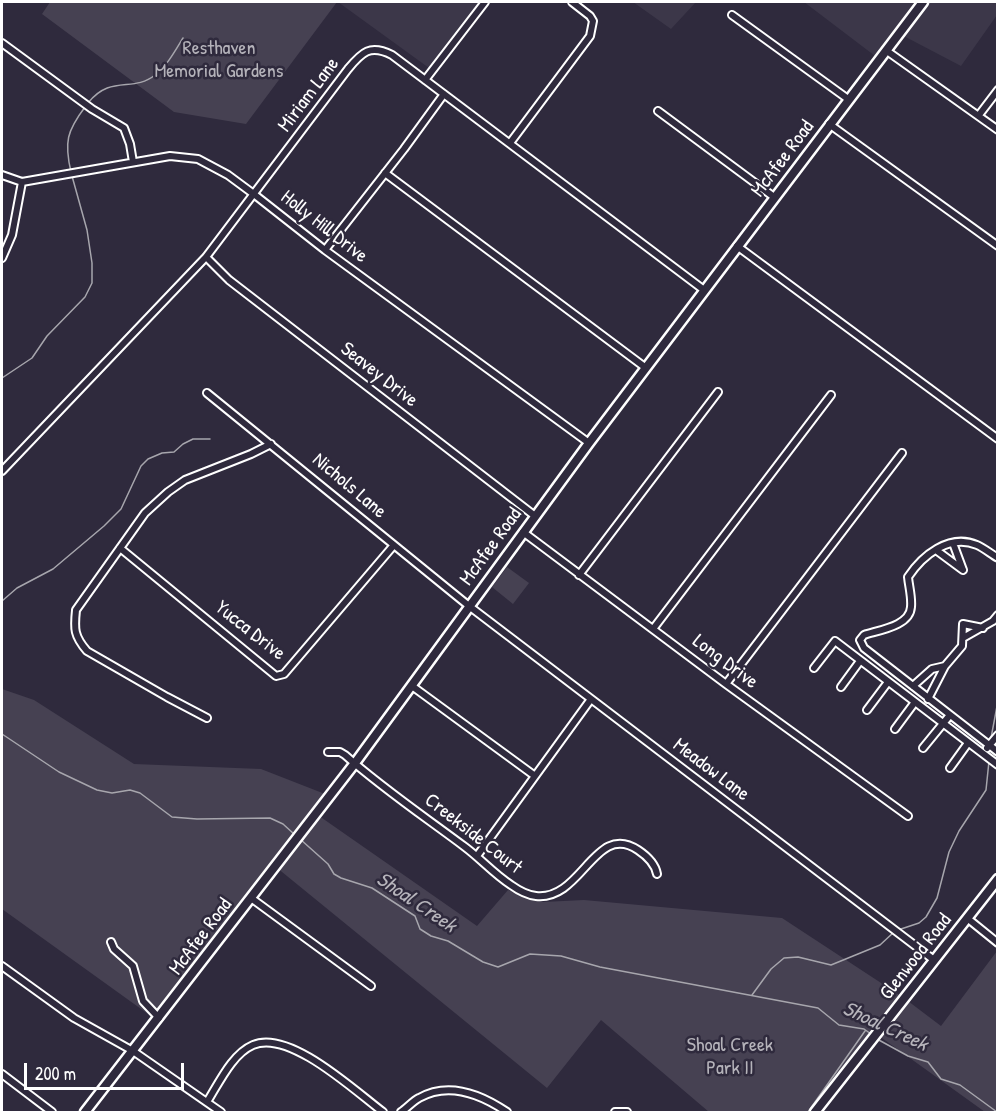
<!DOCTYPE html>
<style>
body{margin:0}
#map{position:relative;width:999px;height:1114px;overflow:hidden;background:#2f2a3d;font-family:"Patrick Hand",sans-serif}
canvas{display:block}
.frame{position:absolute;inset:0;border:3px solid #fff;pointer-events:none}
.scale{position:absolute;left:24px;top:1063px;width:160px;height:27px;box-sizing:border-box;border:3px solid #fff;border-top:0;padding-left:8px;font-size:18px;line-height:21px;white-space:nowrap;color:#fff;-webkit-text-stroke:4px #2f2a3d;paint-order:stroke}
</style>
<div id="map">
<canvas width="999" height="1114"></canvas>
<div class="frame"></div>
<div class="scale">200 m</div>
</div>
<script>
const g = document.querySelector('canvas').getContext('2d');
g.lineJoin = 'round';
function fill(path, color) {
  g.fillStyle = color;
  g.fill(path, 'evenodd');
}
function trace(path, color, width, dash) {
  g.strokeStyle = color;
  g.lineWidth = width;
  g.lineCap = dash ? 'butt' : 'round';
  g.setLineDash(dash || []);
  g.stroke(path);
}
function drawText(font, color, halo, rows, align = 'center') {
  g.font = font + ' "Patrick Hand",sans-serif';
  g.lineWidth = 5;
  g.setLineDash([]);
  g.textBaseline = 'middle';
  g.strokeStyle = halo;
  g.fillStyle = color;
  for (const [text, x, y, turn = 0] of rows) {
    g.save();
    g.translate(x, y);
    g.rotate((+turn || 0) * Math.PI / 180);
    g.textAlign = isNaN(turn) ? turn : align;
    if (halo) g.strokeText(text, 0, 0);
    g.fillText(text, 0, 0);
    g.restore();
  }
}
fill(new Path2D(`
 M338 2H480L429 68Z
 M633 2H696L671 29Z
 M804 2H997V15L961 66 898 33 879 59Z`), '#3c3749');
fill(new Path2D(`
 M50 2H337L246 124 174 112 42 14Z
 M507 567 529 583 513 604 492 587Z
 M2 689 34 700 134 764 261 769 325 794 312 811 477 926 508 890 543 902 584 900 782 918 904 998 941 1026 997 951V1112H985L875 1033 815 1112H709L601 1020 547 1088 271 863 155 1019 2 909Z`), '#464152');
trace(new Path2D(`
 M88 103C111 74 133 93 155 75 167 66 175 51 183 38
 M71 172C64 142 67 131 85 107
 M2 378 32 358 47 336 85 297 92 283V263L87 230 72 176
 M2 601 17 588 53 569 104 526 121 509 141 466 148 459 162 453 174 452 183 444 193 439H210
 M2 734 59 772 97 790 112 793 130 790 140 793 172 817 197 819 270 818 283 824 294 834
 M991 738 998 701
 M300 839 328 864 334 874 341 878 372 888 415 916 420 929 431 936 448 941 483 962 498 967 530 954 561 956 600 967 818 1008 839 1025 864 1029 871 1034
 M898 930 919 923 926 917 937 898 949 852 959 831 986 790 989 761
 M752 995 771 969 784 958 798 957 831 965 880 945 894 932
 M877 1039 908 1056 928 1062 941 1079 960 1085 997 1112
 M808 1112 865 1031`), '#a7a6ad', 1.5);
const street = new Path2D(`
 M732 15 848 99
 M2 43 92 109 124 128 130 144 133 162
 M887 51 998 130
 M425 80 485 2
 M658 111 774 197
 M979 115 998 90
 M829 124 998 246
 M510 143 590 36 593 21 590 16 572 2
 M385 173 646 368
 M2 175 22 182 170 156 198 159 228 175 255 195 325 250 589 443
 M737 246 998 439
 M325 250 404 149 444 94
 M206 257 229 280 535 516
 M2 258 12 235 22 182
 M207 393 469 606 934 960
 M2 471 206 257 348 69C362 52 370 44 392 55L704 290
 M523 532 726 684 908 816
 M953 543 963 570
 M120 548 276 676 284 674 394 545
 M936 550 963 570
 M998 558C991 554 984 548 977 545 949 533 922 556 908 577 909 587 912 597 911 607 910 626 879 630 864 635L860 640 864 648 998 752
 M579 575 718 392
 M653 629 831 395
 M963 638 993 621 998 615
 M814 668 835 641 998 765
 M726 684 902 453
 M412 686 535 776
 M913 686 932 669 945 666
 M841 687 860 661
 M928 699 945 666 962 646 963 624 983 628
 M867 710 888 682
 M207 718 167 697 87 651C74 636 74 629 76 610L145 513 168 492 185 480 251 454 271 444
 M895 729 915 702
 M923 748 950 715
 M987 748 998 735
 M328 752H340L345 755C382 788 425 817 465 847 481 859 494 874 511 885 518 890 527 895 536 896 582 901 595 821 638 850 647 856 655 863 657 874
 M950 768 968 743
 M477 856 591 699
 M251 898 371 986
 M967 918 998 943
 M111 942 114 949 133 966 143 1001 159 1018
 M2 966 74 1018 133 1051 221 1112
 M2 1074 52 1112
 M207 1102C219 1083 232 1054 253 1045 289 1029 355 1091 383 1112
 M401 1112C407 1108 413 1101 419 1098 449 1081 482 1095 507 1112
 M615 1112H627`);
const secondary = new Path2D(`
 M85 1112 355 763 589 443 923 2
 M815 1112 998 879`);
trace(street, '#fff', 10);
trace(secondary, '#fff', 13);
trace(street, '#2f2a3d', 6);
trace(secondary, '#2f2a3d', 8);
drawText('20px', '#b5b3ba', '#2f2a3d', [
 ["Resthaven",219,49],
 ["Memorial Gardens",219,72],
 ["Shoal Creek",730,1046],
 ["Park II",730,1069]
]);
drawText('20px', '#fff', '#2f2a3d', [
 ["Miriam Lane",309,95,-53],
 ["McAfee Road",783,159,-53],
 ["Holly Hill Drive",324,227,38],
 ["Seavey Drive",379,375,38],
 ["Nichols Lane",349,486,40],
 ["McAfee Road",491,547,-54],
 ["Yucca Drive",250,631,38],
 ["Long Drive",725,662,37],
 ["Meadow Lane",711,770,37],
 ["Creekside Court",473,834,38],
 ["McAfee Road",201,937,-53],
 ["Glenwood Road",916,957,-52]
]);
drawText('italic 21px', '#b6b4bb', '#2f2a3d', [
 ["Shoal Creek",416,903,34],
 ["Shoal Creek",885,1027,25]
]);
</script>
